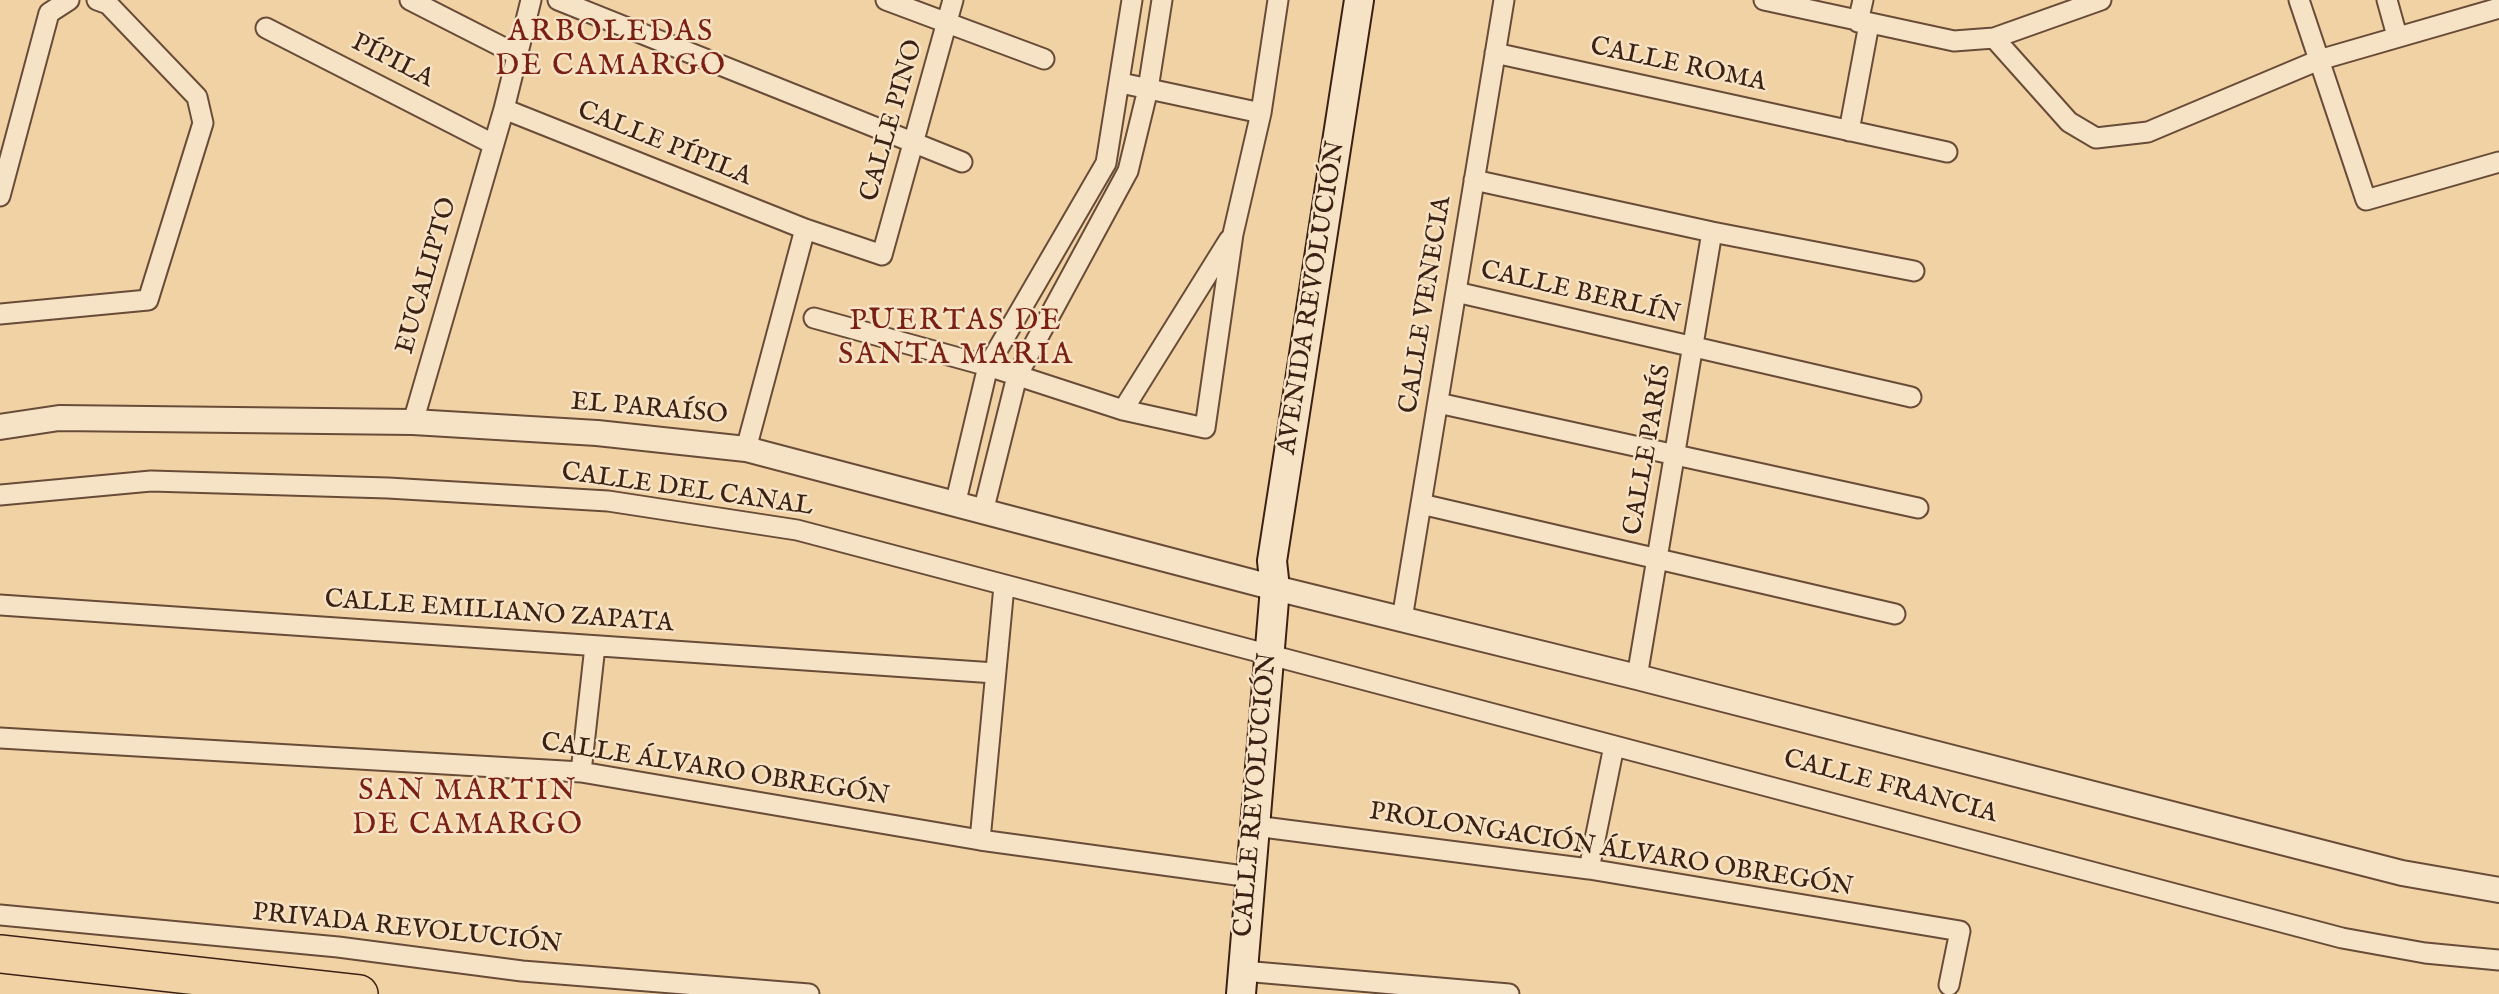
<!DOCTYPE html>
<meta charset="utf-8">
<style>
body{margin:0}
canvas{display:block;background:#f1d2a5}
</style>
<canvas width="2499" height="994"></canvas>
<script>
const g = document.querySelector('canvas').getContext('2d');
g.lineJoin = 'round';
function trace(path, color, width, dash) {
  g.strokeStyle = color;
  g.lineWidth = width;
  g.lineCap = dash ? 'butt' : 'round';
  g.setLineDash(dash || []);
  g.stroke(path);
}
function drawText(font, color, halo, rows, align = 'center') {
  g.font = font + ' "IM FELL English",serif';
  g.lineWidth = 5;
  g.setLineDash([]);
  g.textBaseline = 'middle';
  g.strokeStyle = halo;
  g.fillStyle = color;
  for (const [text, x, y, turn = 0] of rows) {
    g.save();
    g.translate(x, y);
    g.rotate((+turn || 0) * Math.PI / 180);
    g.textAlign = isNaN(turn) ? turn : align;
    if (halo) g.strokeText(text, 0, 0);
    g.fillText(text, 0, 0);
    g.restore();
  }
}
const minor = new Path2D(`
 M410 0 516 54
 M558 0 962 162
 M886 0 1044 59
 M1764 0 1954 41 1994 38 2101 0
 M2299 0 2366 200 2499 162
 M2387 0 2397 36
 M1858 22 1863 0
 M266 28 493 144
 M1994 38 2069 122 2096 138 2148 132 2319 60 2499 8
 M1495 53 1947 152
 M1121 83 1261 113
 M504 109 805 229 882 255 953 0
 M1849 131 1869 24
 M1474 180 1712 232 1914 271
 M0 196 49 13 69 0
 M1456 292 1911 397
 M0 314 148 300 203 123 197 97 108 4 97 0
 M814 318 988 366 1123 410 1205 428 1233 234 1261 113 1278 0
 M1438 403 1918 508
 M1123 410 1229 240
 M413 422 504 109 531 0
 M746 449 805 229
 M0 495 151 481 388 488 608 501 797 530 2342 938 2425 953 2499 960
 M1421 504 1895 614
 M955 505 988 366 1106 163 1132 0
 M983 512 1017 376 1128 171 1148 89 1162 0
 M0 605 995 673
 M1402 619 1504 0
 M1637 677 1712 232
 M0 738 581 772 980 840 1251 877
 M581 772 595 646
 M1255 826 1589 869 1960 931 1949 985
 M980 840 1004 586
 M1589 869 1614 746
 M0 915 338 947 522 971 809 994
 M1243 971 1509 994`);
const tertiary = new Path2D(`
 M0 427 59 418 413 422 597 433 746 449 1275 588 1637 677 2402 873 2499 890`);
const secondary = new Path2D(`
 M1241 994 1275 588 1272 561 1359 0`);
const motorway = new Path2D(`
 M0 954 359 994`);
trace(minor, '#684c38', 23);
trace(tertiary, '#684c38', 28);
trace(secondary, '#3b2014', 32);
trace(motorway, '#3b2014', 40);
trace(minor, '#f6e2c4', 19);
trace(tertiary, '#f6e2c4', 24);
trace(secondary, '#f6e2c4', 28);
trace(motorway, '#f1d2a5', 37);
drawText('26px', '#3b2014', '#f6e2c4', [
 ["PÍPILA",392,62,27],
 ["CALLE ROMA",1678,66,12],
 ["CALLE PINO",893,121,-74],
 ["CALLE PÍPILA",664,145,22],
 ["EUCALIPTO",428,276,-74],
 ["CALLE BERLÍN",1580,294,13],
 ["AVENIDA REVOLUCIÓN",1313,298,-81],
 ["CALLE VENECIA",1427,305,-81],
 ["EL PARAÍSO",649,410,5],
 ["CALLE PARÍS",1649,450,-80],
 ["CALLE DEL CANAL",687,491,8],
 ["CALLE EMILIANO ZAPATA",499,613,4],
 ["CALLE ÁLVARO OBREGÓN",715,771,9],
 ["CALLE FRANCIA",1890,788,15],
 ["CALLE REVOLUCIÓN",1257,795,-85],
 ["PROLONGACIÓN ÁLVARO OBREGÓN",1611,851,9],
 ["PRIVADA REVOLUCIÓN",407,930,6]
]);
g.letterSpacing = '2px';
drawText('30px', '#7a1f14', '#f6e2c4', [
 ["ARBOLEDAS",611,34],
 ["DE CAMARGO",611,68],
 ["PUERTAS DE",956,323],
 ["SANTA MARIA",956,357],
 ["SAN MARTIN",468,793],
 ["DE CAMARGO",468,827]
]);
g.letterSpacing = '0px';
</script>
